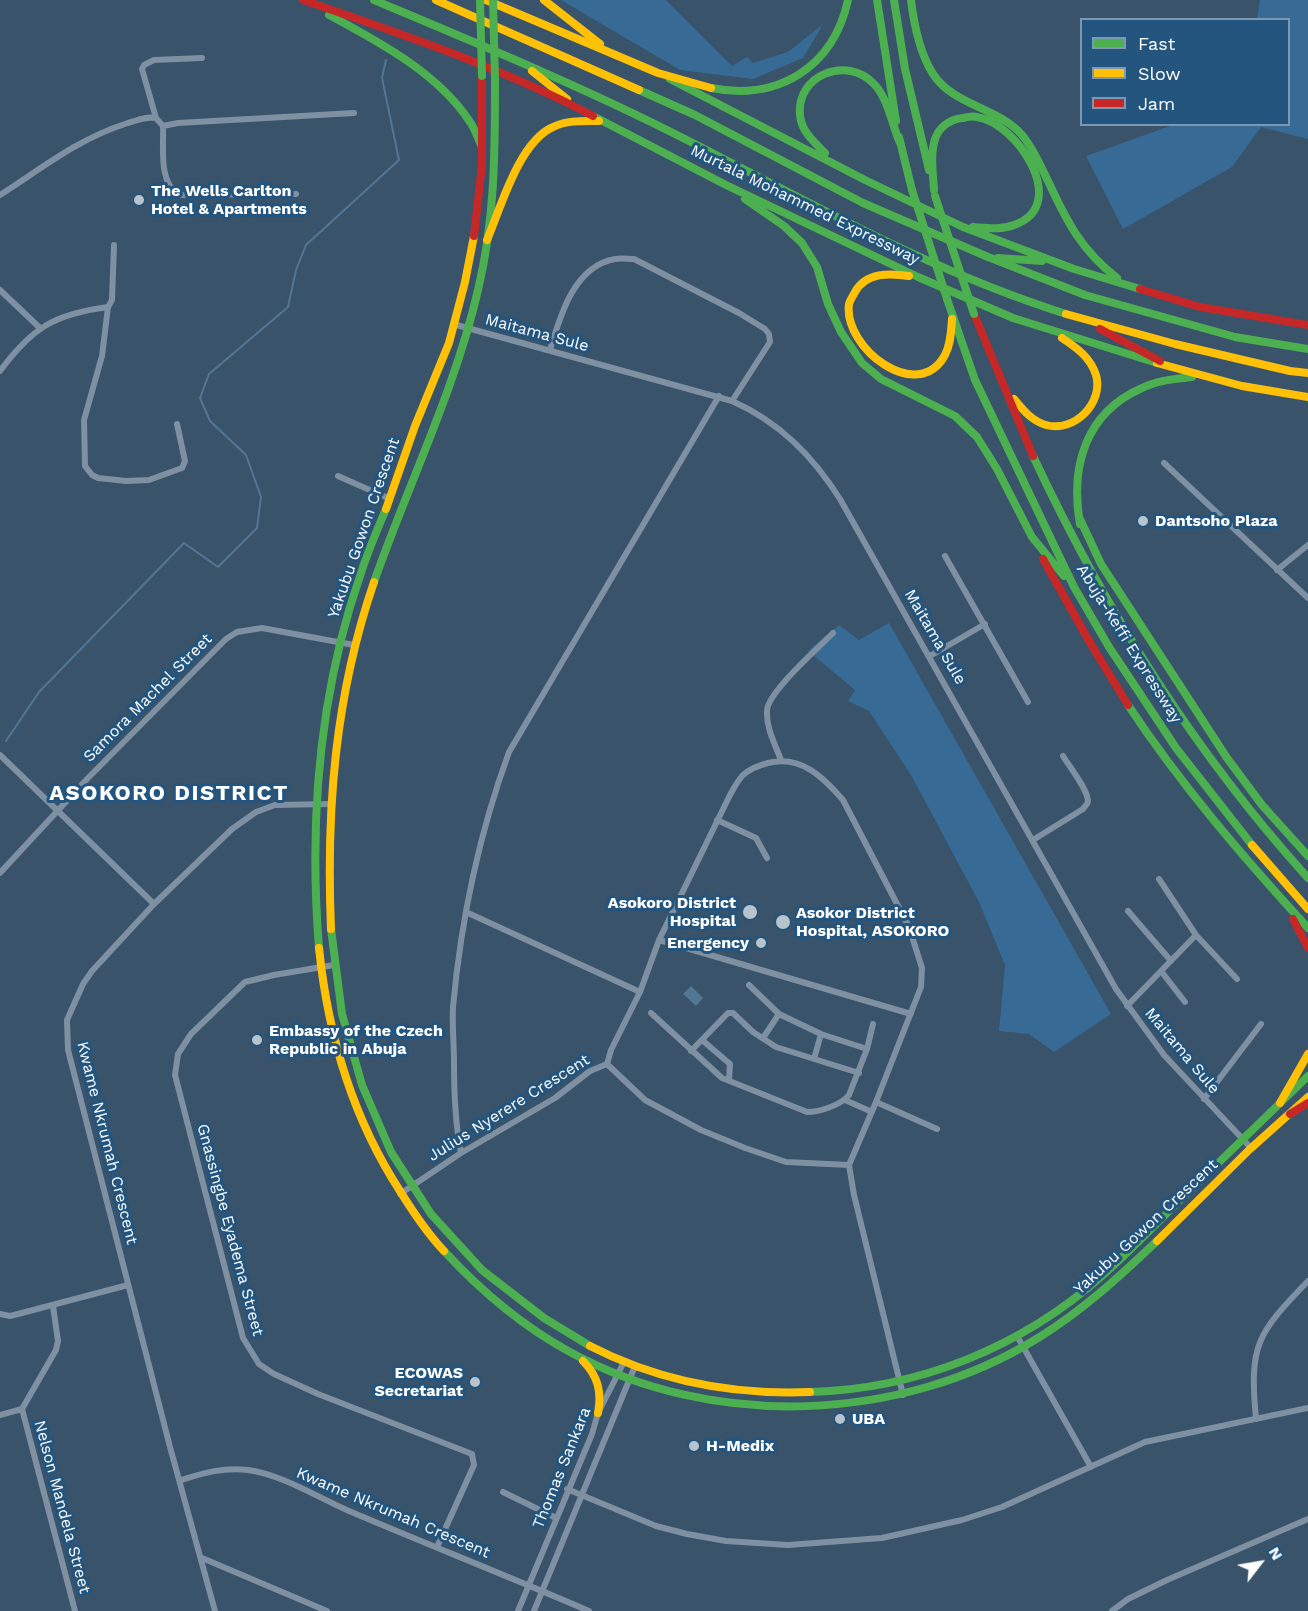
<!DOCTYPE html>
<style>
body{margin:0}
#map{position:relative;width:1308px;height:1611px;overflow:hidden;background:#38536a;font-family:"Work Sans",sans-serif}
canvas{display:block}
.legend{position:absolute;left:1080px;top:18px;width:210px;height:108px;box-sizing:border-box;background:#23557f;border:2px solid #7b99b2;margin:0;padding:8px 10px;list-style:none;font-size:18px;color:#fff}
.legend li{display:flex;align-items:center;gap:12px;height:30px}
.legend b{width:30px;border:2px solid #7b99b2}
.north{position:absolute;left:1230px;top:1533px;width:60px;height:60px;-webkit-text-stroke:4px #23557f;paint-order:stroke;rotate:59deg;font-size:16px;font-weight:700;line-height:24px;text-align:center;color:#fff}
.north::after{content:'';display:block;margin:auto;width:21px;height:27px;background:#fff;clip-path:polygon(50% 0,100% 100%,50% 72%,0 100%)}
</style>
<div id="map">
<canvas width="1308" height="1611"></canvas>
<ul class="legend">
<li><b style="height:8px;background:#4caf50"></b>Fast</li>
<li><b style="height:8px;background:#ffc107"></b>Slow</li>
<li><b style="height:8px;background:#c62828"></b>Jam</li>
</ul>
<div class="north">N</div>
</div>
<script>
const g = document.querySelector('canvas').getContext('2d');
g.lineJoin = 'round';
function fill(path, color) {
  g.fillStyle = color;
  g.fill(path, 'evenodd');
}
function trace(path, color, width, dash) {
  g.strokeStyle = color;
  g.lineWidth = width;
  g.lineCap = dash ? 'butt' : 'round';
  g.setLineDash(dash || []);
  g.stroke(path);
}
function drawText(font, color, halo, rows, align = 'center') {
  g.font = font + ' "Work Sans",sans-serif';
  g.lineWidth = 6;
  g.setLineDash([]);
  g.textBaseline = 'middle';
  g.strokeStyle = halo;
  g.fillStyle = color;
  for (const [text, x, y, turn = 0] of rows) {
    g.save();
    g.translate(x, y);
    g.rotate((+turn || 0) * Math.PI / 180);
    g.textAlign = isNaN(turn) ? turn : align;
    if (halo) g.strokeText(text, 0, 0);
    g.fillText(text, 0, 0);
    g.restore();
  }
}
fill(new Path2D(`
 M561 0H666L732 66 747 57 753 63 788 52 823 24 803 58 753 79 680 70Z
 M1260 0H1308V139L1261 127 1232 167 1123 229 1086 156 1173 125 1288 124V20L1257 19Z
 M889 623 1111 1014 1054 1052 1029 1034 999 1031 1005 965 979 902 911 775 869 711 848 701 855 690 808 651 839 625 859 640Z`), '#376b96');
fill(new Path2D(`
 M691 986 703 998 696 1006 683 994Z`), '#537694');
trace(new Path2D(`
 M6 741 39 692 184 543 218 567 257 528 261 497 246 455 210 421 200 398 209 374 288 307 296 270 306 245 399 160 382 78 386 60`), '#537694', 2);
trace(new Path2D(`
 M202 58 154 60 144 65 142 69 156 118 163 126C164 147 158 180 178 195L296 194
 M163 126 178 123 354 113
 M0 195C41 169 78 139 125 124 135 121 145 116 156 118
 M114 245 112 300 108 307 102 356 84 420 85 466 92 475 98 478 126 481 149 480 182 468 185 461 177 424
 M0 290 40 328
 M453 324 732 401C779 422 812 455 840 499L1116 989 1164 1055 1251 1148
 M550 350C560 316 574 266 615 259 621 258 628 259 634 259L739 313 765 329 769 334 770 342 732 401
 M0 371C32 328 54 314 108 307
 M1164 463 1308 598
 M338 476 390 499
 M945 556 1028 702
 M1277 570 1308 545
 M930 656 985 624
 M0 755 154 904
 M781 760C775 744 766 728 767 711 767 693 819 647 833 633
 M717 820 756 838 767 858
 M1033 840 1083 809C1085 806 1088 804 1088 801 1088 790 1069 766 1063 756
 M0 873 88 778 226 639 237 632 262 628 354 645
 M1159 879 1196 935 1237 979
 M1128 911 1171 961
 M466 912 640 992
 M659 940 911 1014
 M334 965 274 975 245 982 191 1034 178 1054 175 1075 243 1338 259 1364 274 1374 318 1394 472 1454 474 1465 437 1547
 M1161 971 1185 1002
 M749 985 779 1014 821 1034 867 1049
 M1127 1006 1196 935
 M651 1013 722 1078 807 1112C820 1112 841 1105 849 1095L867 1049 873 1024
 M763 1038 779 1014
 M702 1040 730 1064 729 1080
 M691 1051 728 1013H733L753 1032 776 1047 859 1073
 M814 1059 821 1034
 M607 1064 645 1100 701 1130 745 1148 786 1162 849 1165
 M1204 1099 1261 1024
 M845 1100 872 1112
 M876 1102 937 1129
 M461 1153C455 1123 454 1093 454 1062 454 1044 452 1025 453 1007 461 920 479 834 509 752L719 396
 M400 1194 461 1153 555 1098 590 1071 607 1064 611 1050 640 992 659 940 730 795C734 788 738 780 743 775 750 769 760 765 768 763 801 755 823 777 843 800L909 927 922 968 921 987 876 1102 849 1165 854 1195 903 1395
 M0 1314 10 1316 18 1314 128 1285
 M1017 1336 1091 1467
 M22 1409 75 1611
 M0 1415 22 1409 56 1350 58 1341 53 1306
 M1256 1419C1249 1344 1257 1334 1308 1281
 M181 1480C204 1473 223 1467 248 1470 283 1475 317 1497 349 1511 429 1545 510 1577 589 1611
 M567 1489 656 1526 687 1534 726 1541 788 1545 882 1538 962 1520 1002 1507 1145 1442 1308 1408
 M503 1492 556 1518
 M202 1558 327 1611
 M215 1611 170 1447 68 1050 67 1020 83 984 92 971 154 904 232 829 256 812 275 805 330 804
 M518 1611 592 1434 598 1413 624 1362
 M534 1611 635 1366
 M1112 1611 1128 1599 1167 1580 1308 1519`), '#7e90a1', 6);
trace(new Path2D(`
 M374 0C476 43 578 85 677 135 804 199 929 271 1066 314
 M877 0 896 121
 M894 0 905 69 929 170
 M911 0C914 25 919 52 933 74 954 106 998 107 1022 135 1034 149 1041 167 1049 183 1067 222 1082 251 1117 278
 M329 15C379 42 438 73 470 122 475 129 478 139 482 147
 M670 79 865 180 963 227 1074 269 1140 289
 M711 88C778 101 833 68 848 0
 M639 90 695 115 863 203 988 257 1085 295 1235 337 1308 349
 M593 116 726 185 918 277 1013 318 1157 363
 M899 137 912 190
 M825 153C814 142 801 131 800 115 796 75 847 55 874 84 888 98 892 125 900 143
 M934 190C933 173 930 155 935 139 939 127 950 119 963 118 967 117 972 116 977 117 1018 123 1071 206 1014 225 1001 230 987 228 973 227
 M745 199 784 226 802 243 817 267 828 304 841 332 862 363 881 379 955 416 977 437 997 469 1032 537 1064 576
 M998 258 1042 261
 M947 299 975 380 1074 587 1109 647 1176 748 1252 845
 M1033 456C1105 610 1194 752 1308 878
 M1079 517 1101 564 1227 758 1262 805 1308 856
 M1080 524C1070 467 1085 413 1142 388 1158 380 1175 379 1192 377
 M374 582C408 485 455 390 478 290 495 219 495 153 495 81
 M1128 705C1181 785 1243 857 1308 928
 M331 929 342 1014 362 1085 391 1152 431 1214 482 1270 544 1318 590 1346
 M319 948C309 823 319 693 361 573 368 551 377 530 386 509
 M444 1251C481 1291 522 1326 570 1352 712 1430 901 1423 1038 1338 1082 1311 1119 1277 1157 1241
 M810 1392C919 1389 1022 1347 1103 1275 1128 1253 1151 1229 1175 1205 1219 1162 1264 1119 1308 1076`), '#4caf50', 8);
trace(new Path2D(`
 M436 0 639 90
 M486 0 658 73 711 88
 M544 0 600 44
 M532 71 567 99
 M487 240C501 207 519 142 553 127 567 120 584 121 599 121
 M909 276C890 273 866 272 855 292 853 296 850 300 849 304 843 348 918 405 945 355 951 344 951 331 952 319
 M1066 314 1175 344 1290 371 1308 373
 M1157 363 1242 386 1308 397
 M1014 399C1023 410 1032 421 1046 425 1074 433 1104 403 1096 375 1090 357 1077 348 1062 338
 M386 509 415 426 449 343 465 282 474 236
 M1252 845 1308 909
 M331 929C326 809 335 696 374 582
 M319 948C328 1036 352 1117 400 1191 413 1212 427 1233 444 1251
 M1280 1103 1308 1054
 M1157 1241 1249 1150 1308 1097
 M590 1346C658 1381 733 1395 810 1392
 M583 1361C598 1376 602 1392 598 1413`), '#ffc107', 8);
trace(new Path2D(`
 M303 0C401 34 500 67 593 116
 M474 236 482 165V76
 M1140 289 1200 307 1308 325
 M974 314 1033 456
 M1100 329 1160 361
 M1043 559 1089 641 1128 705
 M1293 919 1308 948
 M1290 1114 1308 1103`), '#c62828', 8);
trace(new Path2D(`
 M480 0 482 76
 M493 0 495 81
 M912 190 947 299
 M935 196 974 314`), '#4caf50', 8);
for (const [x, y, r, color] of [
 [139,200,6,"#b9c3cb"],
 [1143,521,6,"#b9c3cb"],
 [750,912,8,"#b9c3cb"],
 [783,922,8,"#b9c3cb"],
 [761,943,6,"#b9c3cb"],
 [257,1040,6,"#b9c3cb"],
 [475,1382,6,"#b9c3cb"],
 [840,1419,6,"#b9c3cb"],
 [694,1446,6,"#b9c3cb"]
]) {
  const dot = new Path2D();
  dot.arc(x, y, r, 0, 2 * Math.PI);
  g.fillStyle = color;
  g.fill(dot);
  trace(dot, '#23557f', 2);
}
drawText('bold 16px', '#fff', '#23557f', [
 ["The Wells Carlton",151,191],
 ["Hotel & Apartments",151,209],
 ["Dantsoho Plaza",1155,521],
 ["Asokoro District",736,903,"right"],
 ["Hospital",736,921,"right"],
 ["Asokor District",796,913],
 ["Hospital, ASOKORO",796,931],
 ["Energency",749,943,"right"],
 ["Embassy of the Czech",269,1031],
 ["Republic in Abuja",269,1049],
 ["ECOWAS",463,1373,"right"],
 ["Secretariat",463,1391,"right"],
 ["UBA",852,1419],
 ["H-Medix",706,1446]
], 'left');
drawText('16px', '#fff', '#23557f', [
 ["Murtala Mohammed Expressway",805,205,26],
 ["Maitama Sule",537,333,15],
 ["Yakubu Gowon Crescent",364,528,-71],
 ["Maitama Sule",935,637,60],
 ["Abuja-Keffi Expressway",1129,644,58],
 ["Samora Machel Street",148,698,-45],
 ["Maitama Sule",1182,1051,50],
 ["Julius Nyerere Crescent",509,1108,-32],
 ["Kwame Nkrumah Crescent",107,1143,76],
 ["Yakubu Gowon Crescent",1146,1227,-43],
 ["Gnassingbe Eyadema Street",230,1230,75],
 ["Thomas Sankara",562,1468,-68],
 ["Nelson Mandela Street",62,1507,75],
 ["Kwame Nkrumah Crescent",393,1513,23]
]);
g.letterSpacing = '1.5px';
drawText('bold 22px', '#fff', '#23557f', [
 ["ASOKORO DISTRICT",169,794]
]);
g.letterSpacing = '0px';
</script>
